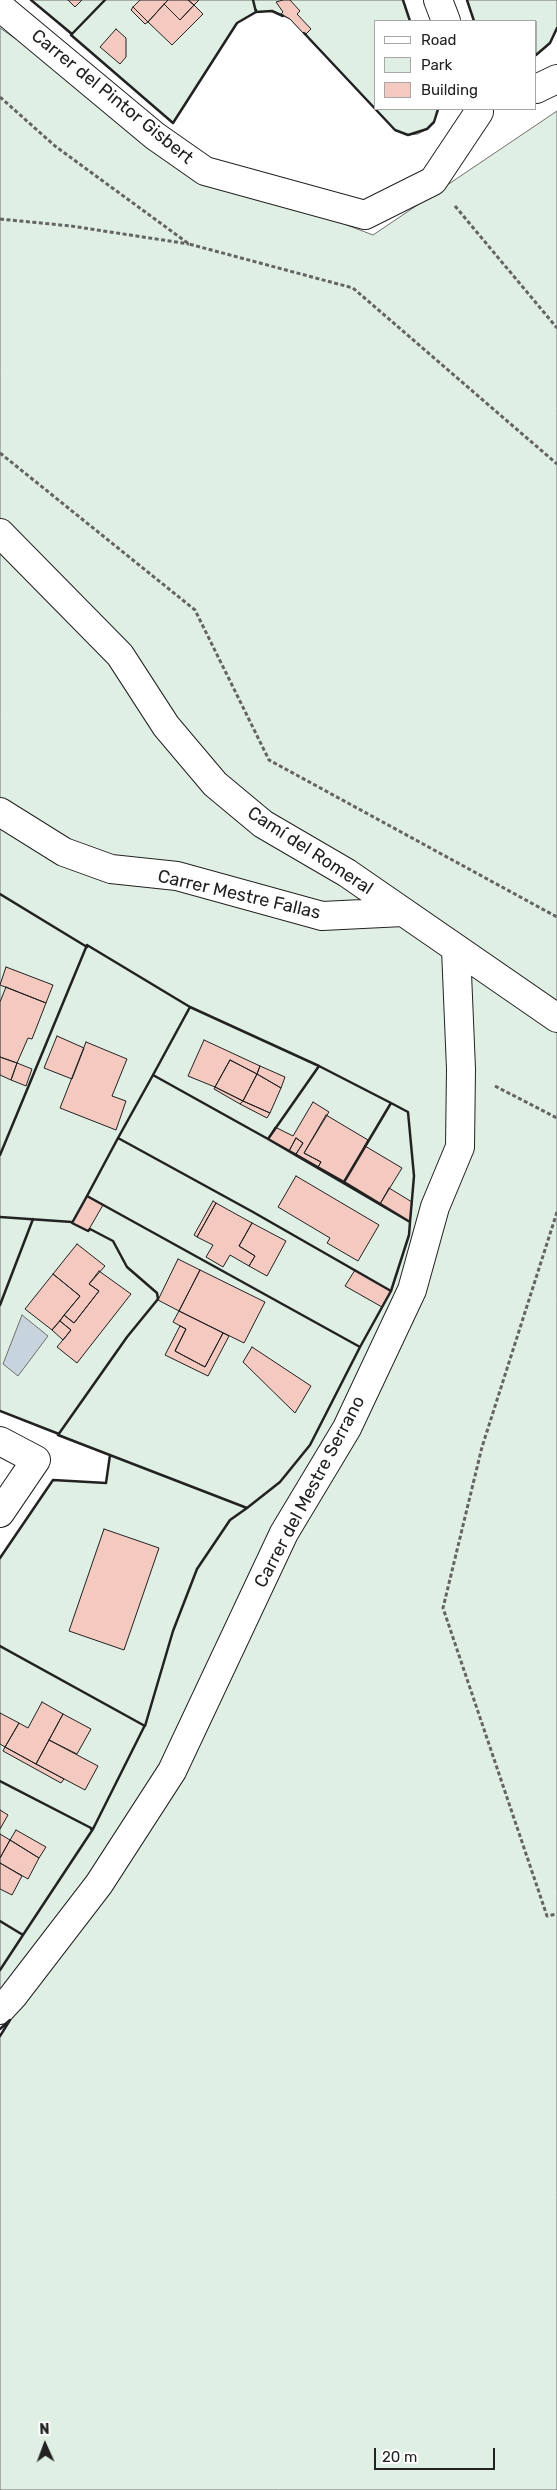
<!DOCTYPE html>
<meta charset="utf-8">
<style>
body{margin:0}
#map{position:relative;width:557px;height:2490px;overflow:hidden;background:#fff;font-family:Rubik,sans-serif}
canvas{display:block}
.legend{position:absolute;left:374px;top:20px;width:162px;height:90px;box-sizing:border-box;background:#fff;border:1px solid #a7a7a7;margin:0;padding:6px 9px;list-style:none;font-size:15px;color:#222}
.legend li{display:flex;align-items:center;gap:10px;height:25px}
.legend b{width:25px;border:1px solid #a7a7a7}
.north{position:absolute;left:20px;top:2420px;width:50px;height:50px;-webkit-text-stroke:4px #fff;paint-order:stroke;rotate:358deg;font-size:14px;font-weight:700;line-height:20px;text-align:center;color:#222}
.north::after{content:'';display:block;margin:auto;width:18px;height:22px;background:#222;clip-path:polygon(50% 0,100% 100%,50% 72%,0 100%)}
.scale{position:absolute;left:374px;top:2448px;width:121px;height:22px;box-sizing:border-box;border:2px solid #222;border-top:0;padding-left:6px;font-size:15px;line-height:18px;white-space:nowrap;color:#222;-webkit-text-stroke:4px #fff;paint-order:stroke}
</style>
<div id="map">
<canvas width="557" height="2490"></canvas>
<ul class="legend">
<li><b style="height:6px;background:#fff"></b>Road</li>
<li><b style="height:14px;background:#e0efe3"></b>Park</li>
<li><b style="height:14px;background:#f3c9c0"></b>Building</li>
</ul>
<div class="north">N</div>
<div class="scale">20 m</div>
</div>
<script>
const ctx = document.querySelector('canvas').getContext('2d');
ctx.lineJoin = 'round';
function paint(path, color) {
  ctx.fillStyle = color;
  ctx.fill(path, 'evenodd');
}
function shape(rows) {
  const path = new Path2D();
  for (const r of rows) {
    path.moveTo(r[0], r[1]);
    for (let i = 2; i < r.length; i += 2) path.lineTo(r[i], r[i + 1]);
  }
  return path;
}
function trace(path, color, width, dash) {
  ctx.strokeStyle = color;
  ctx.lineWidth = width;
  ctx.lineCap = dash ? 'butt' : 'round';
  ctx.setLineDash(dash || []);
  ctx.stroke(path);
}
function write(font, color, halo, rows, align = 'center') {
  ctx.font = font + ' Rubik,sans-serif';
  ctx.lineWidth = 4;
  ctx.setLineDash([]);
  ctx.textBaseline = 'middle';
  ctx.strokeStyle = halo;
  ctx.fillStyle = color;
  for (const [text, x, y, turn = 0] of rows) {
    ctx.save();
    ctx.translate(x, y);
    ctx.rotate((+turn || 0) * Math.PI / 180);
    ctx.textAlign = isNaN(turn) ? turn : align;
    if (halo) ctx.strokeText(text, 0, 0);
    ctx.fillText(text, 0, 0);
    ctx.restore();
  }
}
const green = shape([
 [31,0,403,0,410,21,376,21,376,109,438,109,438,112,434,122,427,129,418,134,408,135,395,130,290,19,272,11,256,12,237,23,173,123,31,0],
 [467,0,557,0,557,28,550,43,536,55,536,21,474,21,467,0],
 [0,28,205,171,373,235,557,111,557,2490,0,2490,0,2036,10,2020,0,2015,0,1558,53,1480,106,1483,110,1455,0,1411,0,28]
]);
const water = shape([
 [22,1315,48,1336,18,1376,3,1364,22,1315]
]);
const building = shape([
 [68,0,82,0,75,7,68,0],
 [140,0,168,0,148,22,133,7,140,0],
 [168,0,188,0,194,5,180,20,164,4,168,0],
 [188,0,199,0,194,5,188,0],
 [283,0,290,0,300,11,297,14,311,29,305,35,290,19,281,14,283,12,276,2,283,0],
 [164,4,180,20,194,5,203,14,172,45,148,22,164,4],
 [133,7,148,22,145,24,131,10,133,7],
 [116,29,126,38,126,57,120,64,100,47,116,29],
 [6,967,53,985,46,1003,0,985,6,967],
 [6,987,46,1003,32,1039,28,1038,17,1063,0,1057,0,1002,6,987],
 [57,1036,84,1048,72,1079,44,1068,57,1036],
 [204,1040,260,1066,257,1074,230,1060,215,1087,188,1076,204,1040],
 [86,1042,127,1059,112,1096,126,1101,116,1130,60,1108,86,1042],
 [0,1057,17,1063,11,1080,0,1075,0,1057],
 [230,1060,257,1074,243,1101,215,1087,230,1060],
 [17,1063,32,1069,26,1086,11,1080,17,1063],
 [260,1066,285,1077,281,1088,257,1074,260,1066],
 [257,1074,281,1088,270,1113,243,1101,257,1074],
 [215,1087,243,1101,240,1104,214,1089,215,1087],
 [243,1101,270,1113,267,1118,240,1104,243,1101],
 [313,1102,329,1112,304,1153,321,1162,318,1167,296,1154,303,1143,296,1138,289,1151,268,1139,275,1127,293,1136,313,1102],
 [326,1115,368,1140,344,1182,318,1167,321,1162,304,1153,326,1115],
 [296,1138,303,1143,296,1154,289,1151,296,1138],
 [365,1146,402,1168,380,1204,344,1182,365,1146],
 [296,1176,379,1225,358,1261,327,1243,330,1238,278,1207,296,1176],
 [389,1188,412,1202,410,1222,380,1204,389,1188],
 [87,1196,103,1205,88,1231,72,1223,87,1196],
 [213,1201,216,1203,197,1237,194,1235,213,1201],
 [216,1203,252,1223,239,1246,255,1256,249,1266,230,1255,223,1267,206,1257,213,1245,197,1237,216,1203],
 [252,1223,286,1241,267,1276,249,1266,255,1256,239,1246,252,1223],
 [77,1244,105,1266,89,1284,99,1291,74,1323,64,1315,80,1296,53,1274,77,1244],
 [178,1259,200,1270,179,1311,158,1300,178,1259],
 [200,1270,265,1302,244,1343,179,1311,200,1270],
 [355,1270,391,1291,382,1307,345,1286,355,1270],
 [99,1271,131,1294,77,1363,57,1347,71,1330,60,1321,64,1315,74,1323,99,1291,89,1284,99,1271],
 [53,1274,80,1296,52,1330,25,1309,53,1274],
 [179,1311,223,1333,205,1367,175,1351,186,1329,173,1322,179,1311],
 [60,1321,71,1330,63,1340,52,1330,60,1321],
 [180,1326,186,1329,175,1351,205,1367,223,1333,229,1336,208,1376,165,1355,180,1326],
 [252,1347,311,1386,295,1413,243,1362,252,1347],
 [104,1529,159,1548,124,1650,69,1631,104,1529],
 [42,1702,63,1714,36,1764,5,1747,19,1723,28,1728,42,1702],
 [0,1713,19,1723,5,1747,0,1744,0,1713],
 [63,1714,91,1729,77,1754,49,1740,63,1714],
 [49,1740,98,1766,85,1790,36,1764,49,1740],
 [5,1747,36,1764,64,1779,61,1783,3,1751,5,1747],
 [0,1810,8,1815,0,1829,0,1810],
 [16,1830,46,1847,39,1858,10,1840,16,1830],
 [0,1834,10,1840,0,1858,0,1834],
 [10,1840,39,1858,28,1879,0,1863,0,1858,10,1840],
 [0,1863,22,1876,12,1895,0,1889,0,1863]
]);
const path = shape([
 [0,97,55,146,189,244,353,288,557,464],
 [455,206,557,328],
 [0,219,71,226,189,244],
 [0,453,195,610,269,760,557,917],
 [495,1086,557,1118],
 [557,1212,482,1447,443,1608,547,1916,557,1914]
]);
const minor = shape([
 [438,0,446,21],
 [0,7,155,136,205,171,365,215,433,181,479,112],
 [536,89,557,79],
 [0,533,120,655,166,726,215,784,263,824,347,873,557,1018],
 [0,812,64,852,111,869,177,876,322,916,403,912],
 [0,1441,36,1460,0,1513],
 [0,2010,13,1996,99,1884,172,1771,284,1533,347,1428,412,1290,435,1207,460,1147,461,1069,456,949]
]);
const wall = shape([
 [31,0,72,34],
 [105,0,71,35,173,123,237,23,256,12,253,0],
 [403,0,410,21],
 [467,0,474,21],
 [256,10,256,12,272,11,283,16],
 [304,33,395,130,408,135,427,129,434,122,438,109],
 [536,55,550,43,557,28],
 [0,894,87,947],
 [190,1007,319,1066,268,1139,153,1075,190,1007],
 [319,1066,391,1103,344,1182,268,1139,319,1066],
 [153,1075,268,1139,410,1222,409,1235,391,1291,253,1212,118,1138,153,1075],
 [391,1103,408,1112,414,1176,410,1222,344,1182,391,1103],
 [118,1138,253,1212,391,1291,360,1347,87,1196,118,1138],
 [0,1155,87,945,190,1007,153,1075],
 [87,1196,360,1347,310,1445,280,1482,247,1508,58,1435,127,1337,158,1299,157,1293,127,1267,113,1241,90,1229,88,1231,72,1223,87,1196],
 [0,1217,72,1222],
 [0,1305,33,1219],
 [0,1411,59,1434],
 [0,1558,53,1480,106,1483,110,1455,112,1456],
 [0,1646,145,1726,173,1631,197,1569,230,1520,247,1508],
 [0,1781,93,1829,145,1725],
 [0,1921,23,1935,93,1829,91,1829],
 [0,1970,23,1935,22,1934],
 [0,2029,10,2020,0,2036]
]);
const streetNames = [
 ["Carrer del Pintor Gisbert",112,97,39],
 ["Camí del Romeral",310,851,33],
 ["Carrer Mestre Fallas",239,895,13],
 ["Carrer del Mestre Serrano",310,1492,-62]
];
paint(green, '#e0efe3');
trace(green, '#6f6f6f', 1);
paint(water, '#c7d3dd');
trace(water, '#6f6f6f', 1);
paint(building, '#f3c9c0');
trace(building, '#222', 1);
trace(minor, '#222', 30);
trace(path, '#646464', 3, [4, 2.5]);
trace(minor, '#fff', 28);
trace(wall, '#222', 2.5);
write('18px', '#222', '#fff', streetNames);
</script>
